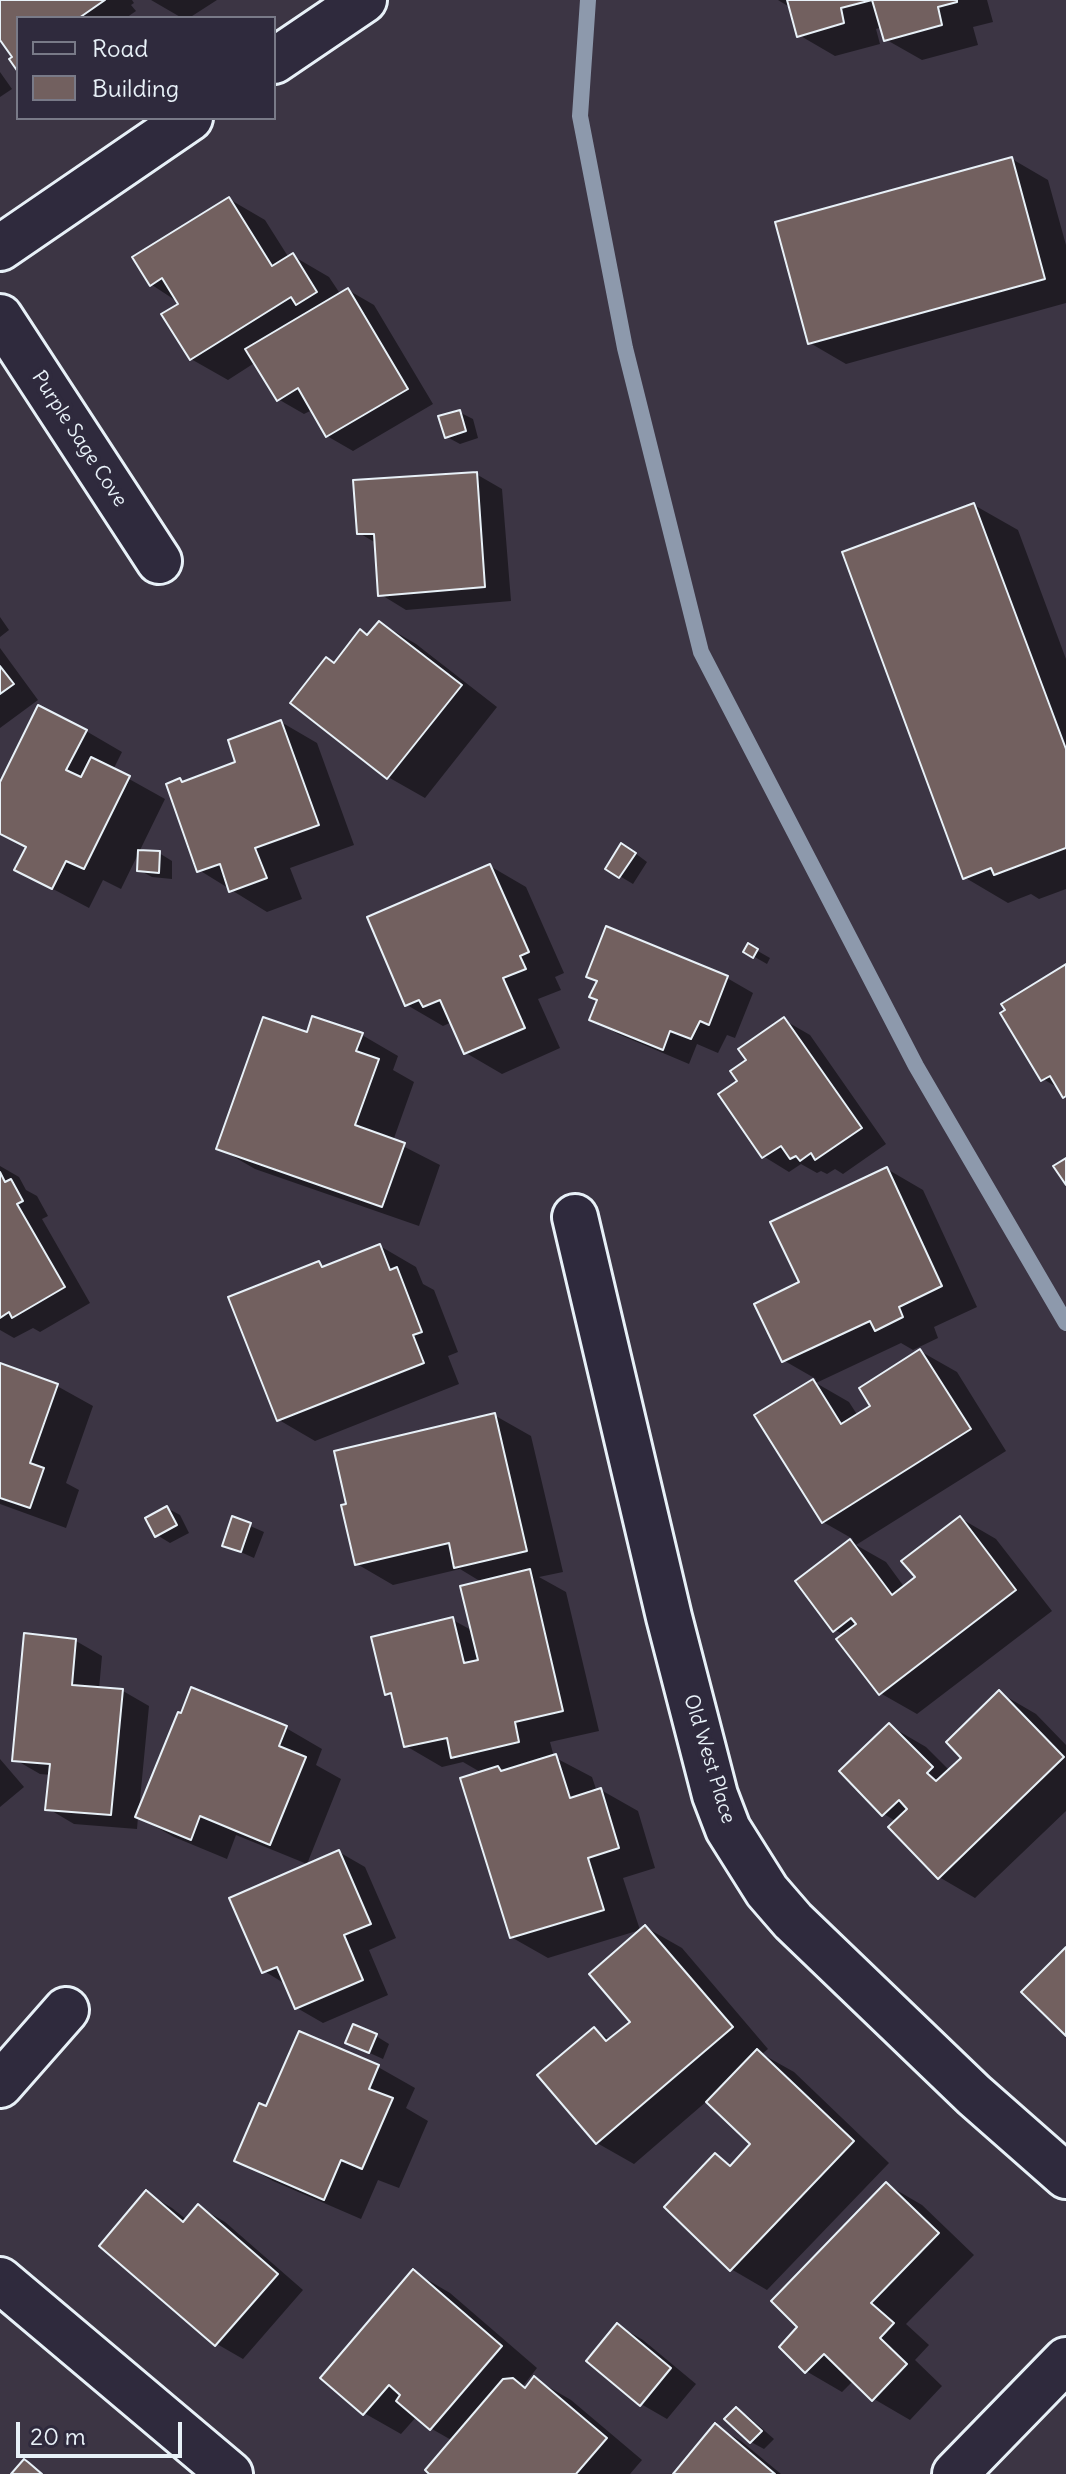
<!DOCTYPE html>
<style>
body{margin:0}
#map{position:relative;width:1066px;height:2474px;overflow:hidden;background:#3c3544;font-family:Delius,sans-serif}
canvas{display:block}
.legend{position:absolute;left:16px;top:16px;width:260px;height:104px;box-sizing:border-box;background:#2f2a3d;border:2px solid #797a88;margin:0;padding:10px 14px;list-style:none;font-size:24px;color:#e8f1f8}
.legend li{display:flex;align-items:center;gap:16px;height:40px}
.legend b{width:40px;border:2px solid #797a88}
.scale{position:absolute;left:16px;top:2422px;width:166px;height:36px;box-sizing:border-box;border:4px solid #e8f1f8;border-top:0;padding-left:10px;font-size:24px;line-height:28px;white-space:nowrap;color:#e8f1f8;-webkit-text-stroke:6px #2f2a3d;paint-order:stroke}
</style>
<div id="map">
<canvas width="1066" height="2474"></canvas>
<ul class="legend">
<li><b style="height:10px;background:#2f2a3d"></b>Road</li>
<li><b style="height:22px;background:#72605f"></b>Building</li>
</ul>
<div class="scale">20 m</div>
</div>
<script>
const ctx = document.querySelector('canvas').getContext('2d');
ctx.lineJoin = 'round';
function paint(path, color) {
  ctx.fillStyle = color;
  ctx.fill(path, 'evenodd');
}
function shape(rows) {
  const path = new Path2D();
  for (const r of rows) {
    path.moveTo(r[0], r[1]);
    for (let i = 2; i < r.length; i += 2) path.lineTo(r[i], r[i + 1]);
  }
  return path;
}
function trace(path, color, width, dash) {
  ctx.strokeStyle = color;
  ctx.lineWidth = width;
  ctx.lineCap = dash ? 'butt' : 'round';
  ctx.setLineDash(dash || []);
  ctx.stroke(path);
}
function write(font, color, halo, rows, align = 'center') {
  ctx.font = font + ' Delius,sans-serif';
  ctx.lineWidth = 8;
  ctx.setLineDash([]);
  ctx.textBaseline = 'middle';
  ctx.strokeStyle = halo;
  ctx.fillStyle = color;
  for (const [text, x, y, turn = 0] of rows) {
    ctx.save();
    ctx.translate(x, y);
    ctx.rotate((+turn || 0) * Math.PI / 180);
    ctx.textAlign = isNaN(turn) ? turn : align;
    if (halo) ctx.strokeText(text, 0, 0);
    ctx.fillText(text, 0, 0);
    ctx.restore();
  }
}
const shadow = shape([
 [0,0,132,0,134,3,131,5,136,11,126,18,18,18,18,69,15,58,0,36],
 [151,0,217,0,189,18,182,18],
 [778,0,987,0,993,22,973,27,978,45,922,60,885,39,882,27,876,29,880,44,835,56,799,35,791,8],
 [0,72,12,89,0,97],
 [1012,159,1048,180,1066,245,1066,303,846,364,810,343],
 [229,199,265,220,289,258,293,256,329,277,341,295,348,290,374,305,433,404,353,451,327,436,312,410,304,414,278,399,256,362,228,380,191,359,181,304,152,285],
 [459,412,473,419,478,438,460,444,447,437],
 [476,474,502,489,511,601,406,610,380,594,376,543,359,533],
 [974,505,1018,530,1066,659,1066,889,1039,899,1031,894,1008,903,964,877],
 [0,617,9,630,0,637],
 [380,623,416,644,497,707,425,798,388,777,293,702,369,637],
 [0,648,38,700,0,728],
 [281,722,317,743,354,845,290,868,302,899,267,912,199,870,180,780,184,783,238,764],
 [86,731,122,752,113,770,165,799,121,889,103,880,89,908,17,870,28,849,0,834,0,787],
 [159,853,172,861,172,879,152,877,139,870],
 [635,853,647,862,633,884,608,869],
 [490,866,526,887,564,973,555,977,561,990,538,999,560,1048,502,1074,466,1053,452,1022,443,1026,407,1005],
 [607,928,727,978,753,993,735,1038,727,1035,718,1053,697,1044,689,1064,618,1034,592,1019,599,1000,598,982,588,976],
 [749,946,770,958,767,964,746,952],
 [1066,966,1066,1097,1060,1089,1043,1079],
 [784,1020,810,1035,886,1144,843,1174,835,1169,827,1174,821,1171,817,1173,801,1164,789,1172,763,1156,740,1082,748,1060],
 [308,1035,362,1035,398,1056,393,1070,414,1082,393,1141,440,1165,419,1226,255,1169,219,1148],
 [0,1166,19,1177,26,1190,37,1196,48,1216,42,1219,90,1303,40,1332,33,1328,14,1338,0,1330],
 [887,1169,923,1190,977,1307,934,1327,938,1338,913,1350,901,1343,816,1383,849,1402,858,1416,872,1407,920,1351,957,1372,1006,1451,856,1545,886,1562,905,1588,918,1578,960,1518,996,1539,1052,1611,917,1714,880,1693,844,1635,835,1630,798,1582,853,1539,823,1522,757,1416,816,1379,783,1360,802,1283],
 [380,1246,416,1267,423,1284,434,1290,458,1352,448,1356,459,1384,315,1441,279,1420,319,1263,326,1267],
 [0,1365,57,1386,93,1406,66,1483,79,1490,66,1528,0,1504],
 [494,1415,531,1436,563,1572,539,1577,566,1592,599,1731,550,1742,554,1757,592,1777,597,1792,601,1790,638,1811,655,1868,623,1878,640,1930,548,1958,511,1937,482,1773,463,1762,442,1767,406,1746,394,1698,387,1694,453,1620,473,1631,483,1583,460,1569,393,1585,357,1564],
 [167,1508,180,1515,189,1533,170,1543,157,1535],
 [234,1519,264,1532,254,1558,225,1545],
 [76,1641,102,1656,99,1689,123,1691,149,1706,139,1810,286,1728,322,1749,316,1765,341,1779,307,1864,236,1835,227,1859,174,1837,138,1817,137,1829,74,1824,47,1808,51,1775,40,1774,14,1759],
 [1000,1693,1036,1714,1066,1745,1066,1811,975,1898,939,1877,897,1822,884,1814,890,1726,926,1747,950,1771,964,1758],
 [0,1759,24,1787,0,1807],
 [339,1852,365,1867,396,1938,369,1950,388,1995,323,2023,297,2008,287,1985,264,1971],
 [645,1927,682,1948,768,2049,762,2054,794,2072,889,2163,767,2290,731,2269,715,2155,733,2166,753,2144,707,2101,634,2164,597,2143,594,2030,611,2040,632,2022],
 [300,2033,378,2067,415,2088,406,2108,428,2121,399,2188,378,2180,361,2219,273,2181,237,2160,268,2109],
 [376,2036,389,2044,383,2059,361,2049],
 [886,2184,922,2205,974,2255,906,2324,929,2345,915,2360,942,2386,910,2420,874,2399,854,2380,842,2392,806,2371,800,2327],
 [147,2193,172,2208,187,2220,199,2207,225,2222,303,2290,243,2359,217,2344,102,2245],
 [414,2272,450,2293,537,2368,523,2386,527,2388,535,2379,571,2400,642,2460,630,2474,432,2474,453,2441,432,2429,417,2416,401,2434,364,2413],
 [617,2325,643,2340,696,2384,667,2419,641,2404],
 [736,2409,749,2417,774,2439,764,2449,751,2442],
 [715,2426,741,2441,781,2474,675,2474]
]);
const stream = shape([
 [588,0,580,116,625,348,701,652,916,1066,1066,1323]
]);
const building = shape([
 [0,0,105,0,79,18,18,18,18,72,9,59,12,57,0,40,0,0],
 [787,0,872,0,841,8,844,23,797,37,787,0],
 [872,0,957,0,957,2,938,7,942,25,884,41,872,0],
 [1012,157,1045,279,808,344,775,222,1012,157],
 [229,197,272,266,293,253,317,292,296,305,291,297,190,360,161,314,178,304,162,278,150,286,132,257,229,197],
 [348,288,408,389,326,437,298,388,277,401,245,349,348,288],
 [460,410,466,431,445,438,438,416,460,410],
 [477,472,485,587,378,596,374,534,357,534,353,480,477,472],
 [974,503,1066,749,1066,848,994,875,991,868,963,879,842,552,974,503],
 [379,621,462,685,387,779,290,703,326,657,334,663,360,629,367,635,379,621],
 [0,666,14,684,0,694,0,666],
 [38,705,87,730,66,770,81,777,91,757,130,776,84,869,66,861,52,889,14,870,26,847,0,834,0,782,38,705],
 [281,720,319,825,255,848,267,878,229,892,220,864,197,872,166,784,180,778,182,782,235,762,228,740,281,720],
 [621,843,636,853,619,878,605,869,621,843],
 [138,850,160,851,159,873,137,871,138,850],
 [490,864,529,952,520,956,526,969,503,978,525,1028,464,1054,440,1000,423,1007,419,1000,405,1006,367,917,490,864],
 [606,926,728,976,709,1025,700,1021,691,1039,670,1031,663,1050,589,1020,597,1000,589,997,597,981,586,977,606,926],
 [748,943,758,949,753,958,743,952,748,943],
 [1066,964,1066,1096,1063,1098,1050,1076,1041,1081,1000,1013,1005,1010,1001,1004,1066,964],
 [312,1016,363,1033,356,1051,379,1059,355,1125,405,1143,382,1207,216,1149,263,1017,307,1032,312,1016],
 [784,1017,862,1128,815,1160,811,1153,800,1161,796,1156,790,1159,781,1146,762,1158,718,1094,737,1081,730,1071,746,1060,738,1049,784,1017],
 [1066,1158,1066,1185,1053,1166,1066,1158],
 [887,1167,942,1286,899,1307,903,1317,875,1331,870,1321,782,1362,754,1304,799,1282,770,1222,887,1167],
 [0,1172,5,1182,11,1179,23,1201,17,1204,65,1287,12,1318,9,1312,0,1318,0,1172],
 [380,1244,390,1270,397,1267,422,1332,413,1335,424,1363,277,1421,228,1297,319,1261,322,1267,380,1244],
 [920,1349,971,1429,822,1523,754,1415,813,1379,841,1424,870,1406,859,1388,920,1349],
 [0,1363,58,1384,30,1463,44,1468,30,1508,0,1498,0,1363],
 [495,1413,527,1551,454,1568,449,1543,355,1565,341,1505,346,1504,334,1451,495,1413],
 [167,1506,177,1525,155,1537,145,1518,167,1506],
 [232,1516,251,1523,241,1552,222,1546,232,1516],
 [960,1516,1016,1590,879,1695,836,1639,856,1624,851,1618,833,1632,795,1581,850,1539,892,1595,915,1577,901,1561,960,1516],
 [530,1569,563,1711,515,1722,519,1742,451,1758,447,1738,404,1747,391,1693,385,1695,371,1637,453,1617,464,1663,478,1660,460,1586,530,1569],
 [24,1633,76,1639,72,1685,123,1689,111,1815,45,1810,50,1764,12,1761,24,1633],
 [191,1687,287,1726,279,1746,306,1757,270,1845,200,1816,191,1840,135,1817,178,1712,181,1713,191,1687],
 [999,1690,1064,1757,938,1879,888,1827,907,1809,899,1800,882,1816,839,1771,889,1723,933,1767,927,1773,936,1781,961,1758,946,1742,999,1690],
 [556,1754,570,1798,601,1788,619,1848,588,1858,604,1910,510,1938,460,1778,498,1766,501,1771,556,1754],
 [339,1850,371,1924,344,1935,363,1980,295,2009,277,1967,262,1973,229,1898,339,1850],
 [645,1925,733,2027,596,2144,537,2075,594,2027,606,2041,630,2022,589,1974,645,1925],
 [1066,1947,1066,2036,1021,1992,1066,1947],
 [353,2024,377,2034,369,2053,345,2043,353,2024],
 [299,2031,379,2065,369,2089,393,2098,362,2169,341,2160,324,2200,234,2161,259,2103,266,2106,299,2031],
 [757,2049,854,2141,730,2271,664,2207,715,2153,730,2166,750,2144,706,2102,757,2049],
 [886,2182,939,2233,871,2303,894,2323,880,2338,907,2364,872,2401,824,2354,805,2373,779,2347,797,2327,771,2301,886,2182],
 [146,2190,183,2222,198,2204,278,2274,215,2346,99,2246,146,2190],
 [413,2269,502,2346,430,2430,396,2401,400,2395,389,2385,363,2415,320,2378,413,2269],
 [617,2323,671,2368,640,2406,586,2361,617,2323],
 [534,2376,607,2438,576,2474,429,2474,425,2470,503,2379,513,2378,525,2388,534,2376],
 [736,2407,762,2431,750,2443,724,2419,736,2407],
 [715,2423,775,2474,673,2474,715,2423],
 [24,2459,28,2462,42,2474,11,2474,24,2459]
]);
const minor = shape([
 [274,61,364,0],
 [0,248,190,118],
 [0,317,159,561],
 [575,1217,669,1617,715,1795,728,1829,767,1891,793,1921,974,2095,1066,2176],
 [0,2085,66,2010],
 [0,2280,230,2474],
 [955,2474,1066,2360]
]);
const streetNames = [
 ["Purple Sage Cove",79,439,57],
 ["Old West Place",709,1759,73]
];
paint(shadow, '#0007');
trace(stream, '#8d99ac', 16);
paint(building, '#72605f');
trace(building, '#e8f1f8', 2);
trace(minor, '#e8f1f8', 50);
trace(minor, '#2f2a3d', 44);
write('20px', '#e8f1f8', '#2f2a3d', streetNames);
</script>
